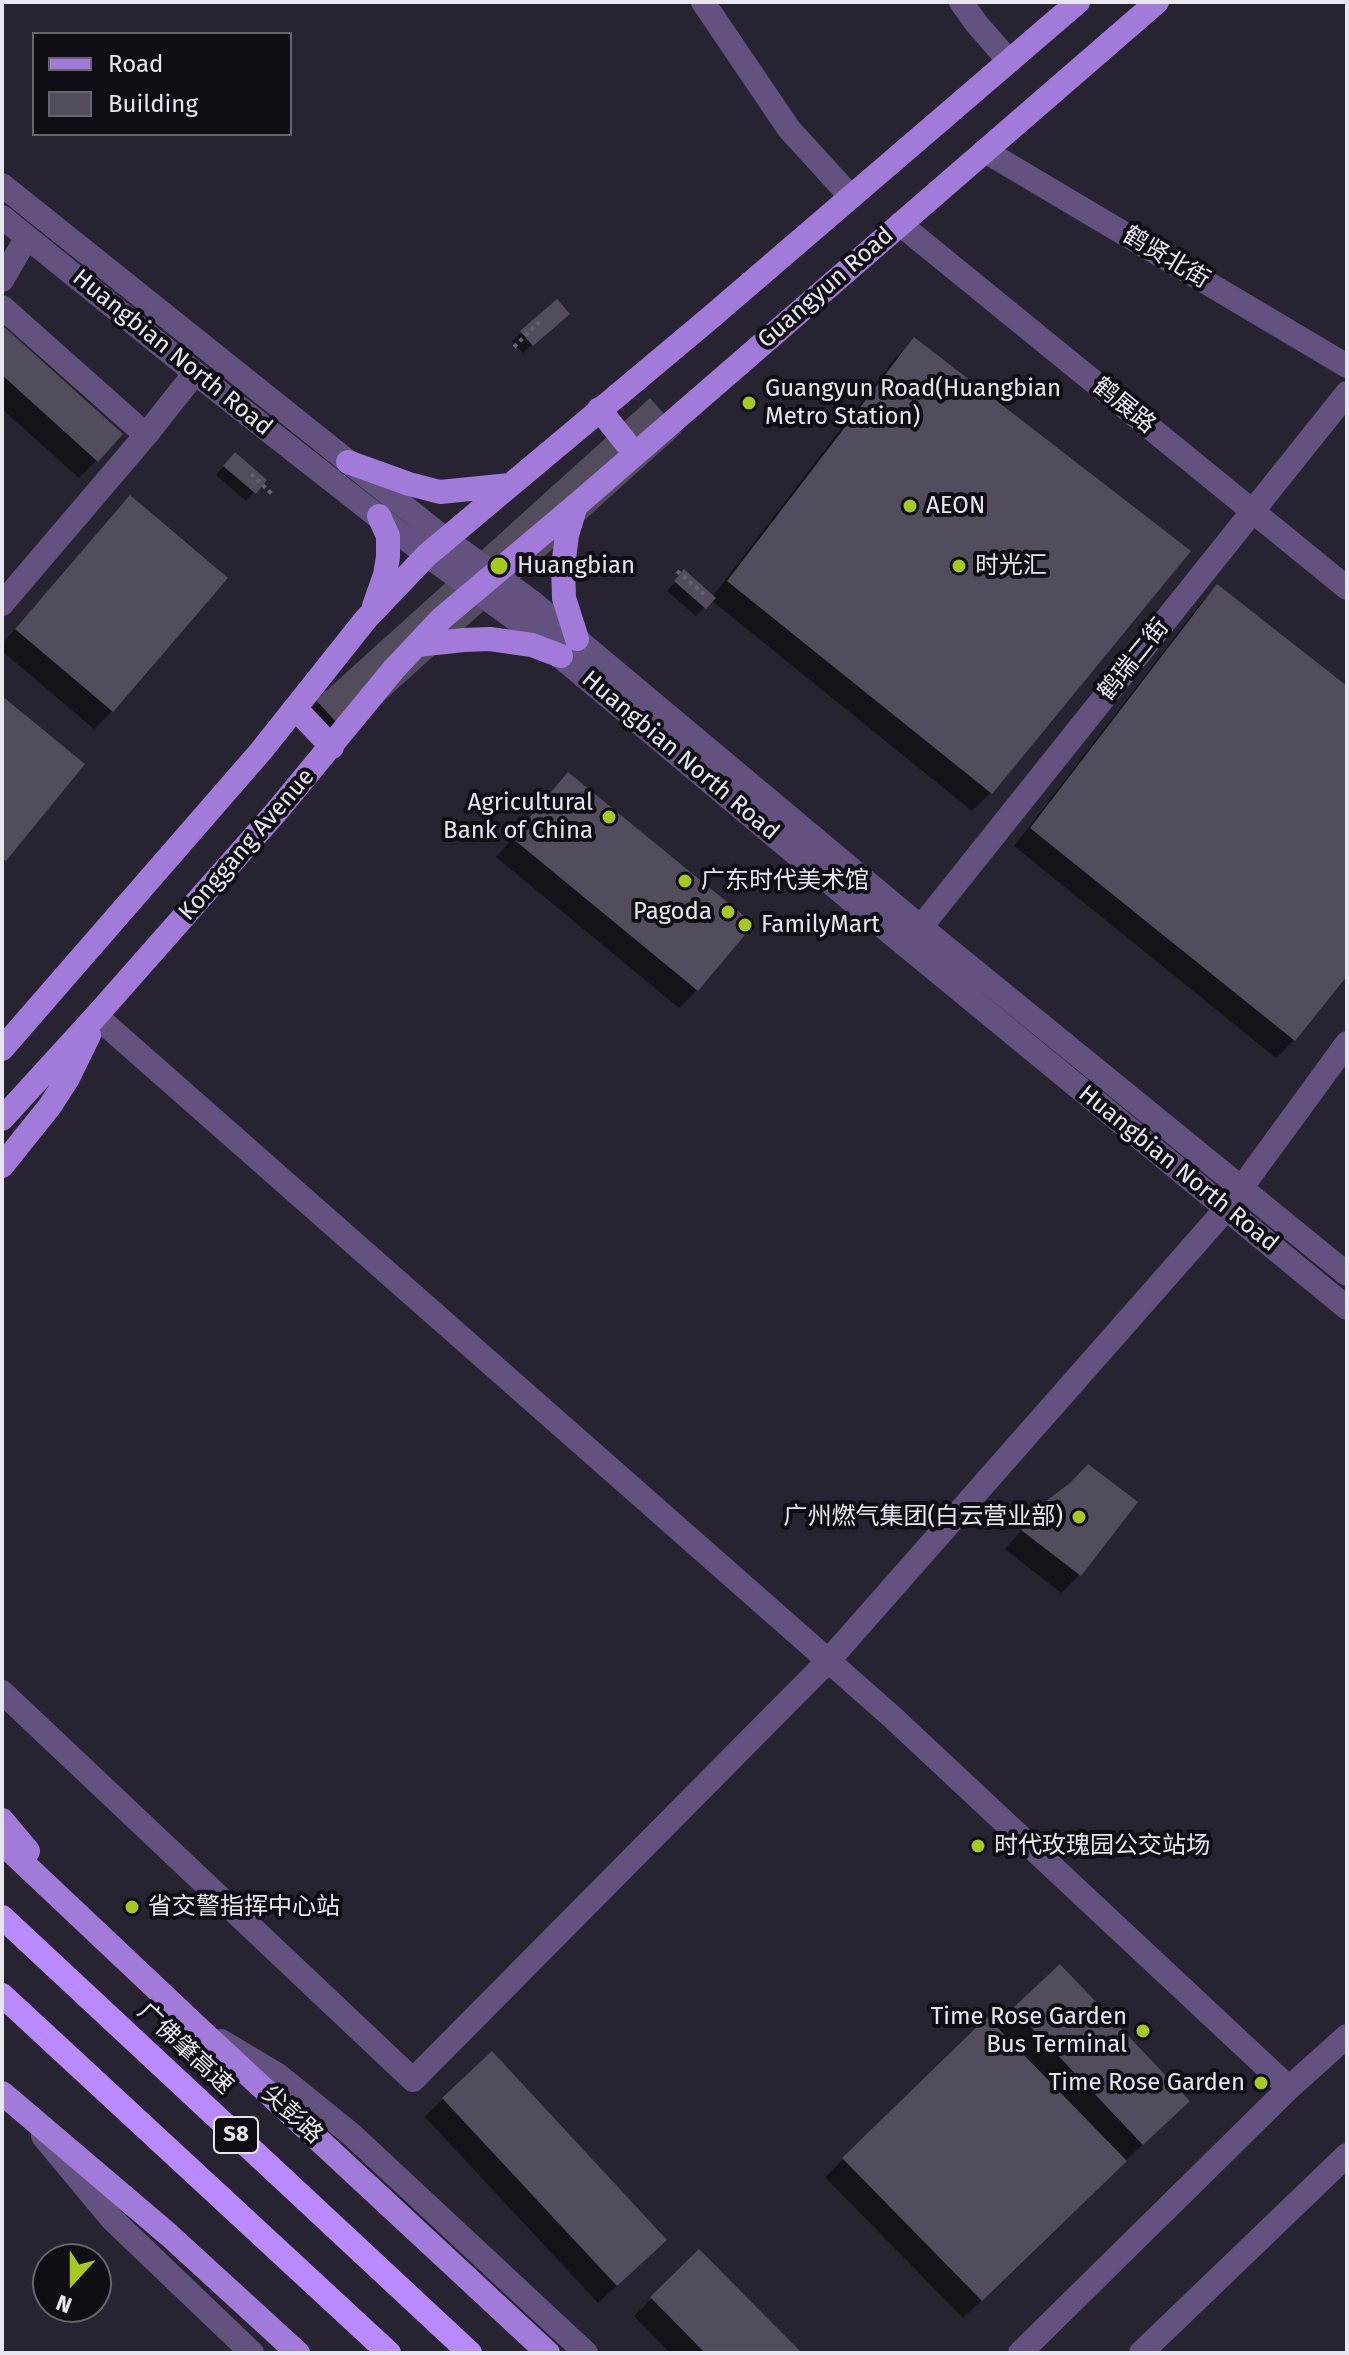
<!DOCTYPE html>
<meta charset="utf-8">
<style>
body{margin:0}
#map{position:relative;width:1349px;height:2355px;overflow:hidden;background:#282331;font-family:"Fira Sans",sans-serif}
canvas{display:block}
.frame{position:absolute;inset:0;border:4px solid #e9e6f0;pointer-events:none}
.legend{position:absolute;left:32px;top:32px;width:260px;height:104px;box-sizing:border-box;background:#100e14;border:2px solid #67646c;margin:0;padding:10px 14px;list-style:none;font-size:24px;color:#e9e6f0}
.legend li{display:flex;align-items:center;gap:16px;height:40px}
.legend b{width:40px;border:2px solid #67646c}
.north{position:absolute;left:32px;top:2243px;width:80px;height:80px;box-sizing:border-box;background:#100e14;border:2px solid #67646c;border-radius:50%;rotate:201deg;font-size:22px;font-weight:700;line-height:32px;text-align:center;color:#e9e6f0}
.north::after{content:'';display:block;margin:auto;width:28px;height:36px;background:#a7c81f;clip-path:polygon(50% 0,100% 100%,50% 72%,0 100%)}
</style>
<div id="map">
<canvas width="1349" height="2355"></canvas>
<div class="frame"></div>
<ul class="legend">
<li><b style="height:10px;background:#a17ada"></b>Road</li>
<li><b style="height:22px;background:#524c5c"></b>Building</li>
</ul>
<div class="north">N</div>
</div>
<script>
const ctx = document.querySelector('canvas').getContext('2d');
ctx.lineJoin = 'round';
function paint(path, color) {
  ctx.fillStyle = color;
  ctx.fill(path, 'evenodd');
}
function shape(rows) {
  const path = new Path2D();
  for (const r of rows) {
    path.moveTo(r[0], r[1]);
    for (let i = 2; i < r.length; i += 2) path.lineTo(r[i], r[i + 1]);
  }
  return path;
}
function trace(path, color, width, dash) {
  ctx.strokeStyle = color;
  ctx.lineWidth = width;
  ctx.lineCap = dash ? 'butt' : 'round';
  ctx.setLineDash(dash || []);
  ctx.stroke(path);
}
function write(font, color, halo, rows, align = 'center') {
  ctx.font = font + ' "Fira Sans","Noto Sans SC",sans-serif';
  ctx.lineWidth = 8;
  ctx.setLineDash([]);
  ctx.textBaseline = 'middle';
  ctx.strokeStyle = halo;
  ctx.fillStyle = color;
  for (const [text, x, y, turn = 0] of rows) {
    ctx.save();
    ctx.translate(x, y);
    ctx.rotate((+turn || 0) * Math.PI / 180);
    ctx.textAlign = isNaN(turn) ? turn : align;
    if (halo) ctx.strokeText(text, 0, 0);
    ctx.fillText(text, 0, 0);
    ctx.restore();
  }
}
const shadow = shape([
 [557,302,558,323,523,353,512,341],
 [2,328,97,460,79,478,2,409],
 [914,340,1188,551,990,793,972,811,711,600,696,616,667,591,685,572,712,597,896,357],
 [650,401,328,751,299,719],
 [227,463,254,492,246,501,216,475],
 [130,498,225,578,112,711,94,729,2,651,2,644,112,516],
 [1218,586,1347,688,1347,973,1294,1040,1276,1058,1014,846,1200,604],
 [568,775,751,924,697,990,679,1008,496,857],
 [1043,1505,1079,1575,1061,1593,1005,1549],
 [1014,2009,1169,2119,963,2318,825,2177,987,2020,995,2028],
 [443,2099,647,2258,598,2303,425,2117],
 [699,2252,799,2353,670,2353,634,2316]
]);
const building = shape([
 [557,299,570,314,533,346,520,331],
 [2,325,123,434,98,462,2,375],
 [914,337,1191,551,992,794,727,581],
 [650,398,681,433,347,734,316,700],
 [235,452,267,480,256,494,223,466],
 [130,495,228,578,113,712,15,629],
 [684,569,716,598,706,609,674,581],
 [1217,584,1347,686,1347,976,1295,1041,1030,828],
 [2,696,85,764,6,861,2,858],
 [568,772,754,924,698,991,512,838],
 [1088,1464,1138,1502,1081,1576,1021,1530,1042,1504,1070,1483],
 [1060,1964,1190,2101,1143,2145,1013,2008],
 [987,2017,1127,2161,982,2301,842,2158],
 [492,2051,667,2240,617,2286,442,2098],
 [699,2249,802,2353,705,2353,650,2297]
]);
const path = shape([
 [514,347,542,319],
 [251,474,272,494],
 [677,571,704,594]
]);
const minor = shape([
 [703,2,789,129,851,197],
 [961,2,976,23,1009,61],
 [985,151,1347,366],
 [2,185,445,539,532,602,906,915,1347,1274],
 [2,217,195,373,427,555,518,621,887,930,1347,1308],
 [900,224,1347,588],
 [2,280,27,237],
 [2,307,146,435],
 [2,604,146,435,195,373],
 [921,927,1347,393],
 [96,1016,890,1715,1289,2088],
 [2,1692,413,2080,829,1660,1226,1209,1347,1043],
 [221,2041,278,2075,351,2134,586,2353],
 [43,2136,112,2219,252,2353],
 [1020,2353,1289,2088,1347,2036],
 [1141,2353,1347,2155]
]);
const major = shape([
 [599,409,635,454],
 [348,462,409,484,440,492,510,485],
 [576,505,567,535,563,567,564,598,577,639],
 [374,606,385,575,388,557,388,536,379,516],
 [417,645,464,640,490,639,532,645,561,656],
 [295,708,332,747],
 [2,1049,261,751,366,619,427,555,710,318,1078,2],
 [2,1119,96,1016,277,811,394,669,441,619,580,502,1157,2],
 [2,1166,50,1106,68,1078,89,1035],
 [2,1820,28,1851],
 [2,1843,196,2026,548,2353],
 [2,2093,169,2235,298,2353]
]);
const highway = shape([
 [2,1917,470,2353],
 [2,1995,389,2353]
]);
const markers = [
 [749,403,8,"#a7c81f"],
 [910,506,8,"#a7c81f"],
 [499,566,10,"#a7c81f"],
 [959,566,8,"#a7c81f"],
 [609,817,8,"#a7c81f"],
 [685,881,8,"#a7c81f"],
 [728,912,8,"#a7c81f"],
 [745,925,8,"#a7c81f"],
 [1079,1517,8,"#a7c81f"],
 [978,1846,8,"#a7c81f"],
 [132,1907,8,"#a7c81f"],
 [1143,2031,8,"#a7c81f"],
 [1261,2083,8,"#a7c81f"]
];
const shields = [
 [236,2135,44]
];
const shieldNames = [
 ["S8",236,2135]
];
const streetNames = [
 ["鹤贤北街",1166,258,31],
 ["Guangyun Road",826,288,-41],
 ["Huangbian North Road",172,353,39],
 ["鹤展路",1124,406,39],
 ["鹤瑞二街",1134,660,-51],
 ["Huangbian North Road",680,756,40],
 ["Konggang Avenue",247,845,-49],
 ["Huangbian North Road",1178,1169,39],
 ["广佛肇高速",185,2049,43],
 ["尖彭路",292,2115,43]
];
const poiNames = [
 ["Guangyun Road(Huangbian",765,389],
 ["Metro Station)",765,417],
 ["AEON",926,506],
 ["Huangbian",517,566],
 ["时光汇",975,566],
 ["Agricultural",593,803,"right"],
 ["Bank of China",593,831,"right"],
 ["广东时代美术馆",701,881],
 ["Pagoda",712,912,"right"],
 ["FamilyMart",761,925],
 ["广州燃气集团(白云营业部)",1063,1517,"right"],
 ["时代玫瑰园公交站场",994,1846],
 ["省交警指挥中心站",148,1907],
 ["Time Rose Garden",1127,2017,"right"],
 ["Bus Terminal",1127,2045,"right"],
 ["Time Rose Garden",1245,2083,"right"]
];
paint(shadow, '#0007');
paint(building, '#524c5c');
trace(path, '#65616d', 4, [4, 4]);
trace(minor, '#635280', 24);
trace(major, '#a17ada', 24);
trace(highway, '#b98afe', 24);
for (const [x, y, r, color] of markers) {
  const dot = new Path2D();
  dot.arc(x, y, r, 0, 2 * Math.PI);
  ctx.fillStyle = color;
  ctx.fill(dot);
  trace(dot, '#100e14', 3);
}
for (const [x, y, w] of shields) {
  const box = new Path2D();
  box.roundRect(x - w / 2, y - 18, w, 36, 6);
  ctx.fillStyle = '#100e14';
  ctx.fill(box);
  trace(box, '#e9e6f0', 2);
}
write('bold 22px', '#e9e6f0', null, shieldNames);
write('24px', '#e9e6f0', '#100e14', streetNames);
write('24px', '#e9e6f0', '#100e14', poiNames, 'left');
</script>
